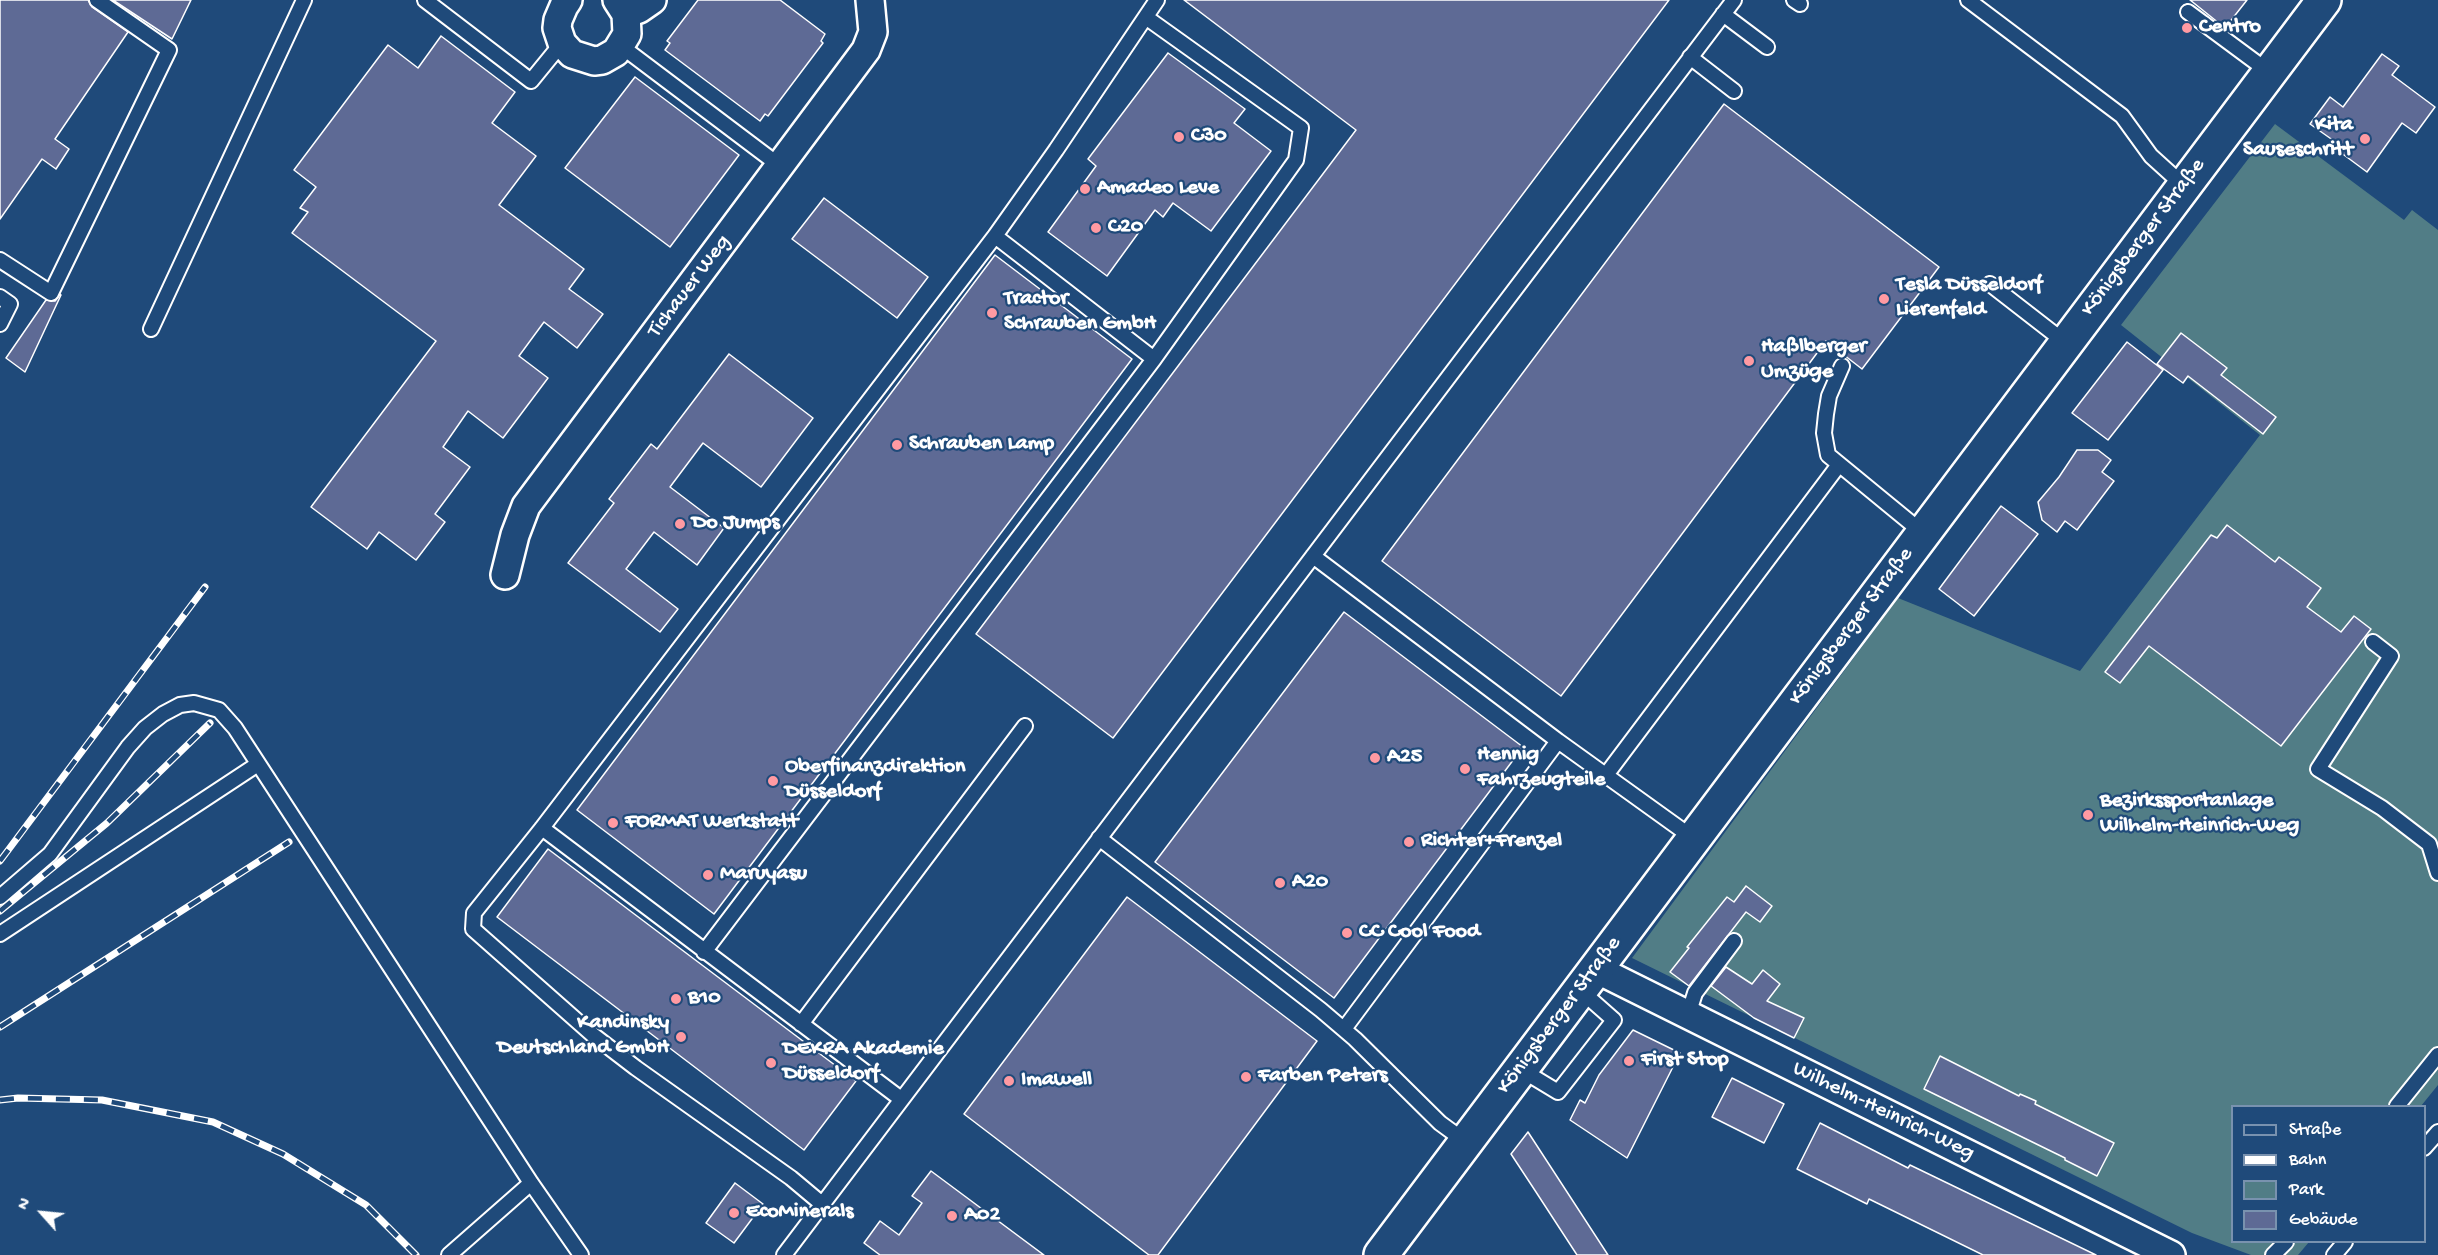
<!DOCTYPE html>
<meta charset="utf-8">
<style>
body{margin:0}
#map{position:relative;width:2438px;height:1255px;overflow:hidden;background:#1f4a7a;font-family:"Gochi Hand",sans-serif}
canvas{display:block}
.legend{position:absolute;left:2231px;top:1105px;width:195px;height:138px;box-sizing:border-box;background:#1f4a7a;border:2px solid #7992af;margin:0;padding:8px 10px;list-style:none;font-size:18px;color:#fff}
.legend li{display:flex;align-items:center;gap:12px;height:30px}
.legend b{width:30px;border:2px solid #7992af}
.north{position:absolute;left:12px;top:1183px;width:60px;height:60px;-webkit-text-stroke:4px #1f4a7a;paint-order:stroke;rotate:297deg;font-size:16px;font-weight:700;line-height:24px;text-align:center;color:#fff}
.north::after{content:'';display:block;margin:auto;width:21px;height:27px;background:#fff;clip-path:polygon(50% 0,100% 100%,50% 72%,0 100%)}
</style>
<div id="map">
<canvas width="2438" height="1255"></canvas>
<ul class="legend">
<li><b style="height:8px;background:#1f4a7a"></b>Straße</li>
<li><b style="height:8px;background:#fff"></b>Bahn</li>
<li><b style="height:16px;background:#517d86"></b>Park</li>
<li><b style="height:16px;background:#5e6a95"></b>Gebäude</li>
</ul>
<div class="north">N</div>
</div>
<script>
const ctx = document.querySelector('canvas').getContext('2d');
ctx.lineJoin = 'round';
function paint(path, color) {
  ctx.fillStyle = color;
  ctx.fill(path, 'evenodd');
}
function shape(rows) {
  const path = new Path2D();
  for (const r of rows) {
    path.moveTo(r[0], r[1]);
    for (let i = 2; i < r.length; i += 2) path.lineTo(r[i], r[i + 1]);
  }
  return path;
}
function trace(path, color, width, dash) {
  ctx.strokeStyle = color;
  ctx.lineWidth = width;
  ctx.lineCap = dash ? 'butt' : 'round';
  ctx.setLineDash(dash || []);
  ctx.stroke(path);
}
function write(font, color, halo, rows, align = 'center') {
  ctx.font = font + ' "Gochi Hand",sans-serif';
  ctx.lineWidth = 4.5;
  ctx.setLineDash([]);
  ctx.textBaseline = 'middle';
  ctx.strokeStyle = halo;
  ctx.fillStyle = color;
  for (const [text, x, y, turn = 0] of rows) {
    ctx.save();
    ctx.translate(x, y);
    ctx.rotate((+turn || 0) * Math.PI / 180);
    ctx.textAlign = isNaN(turn) ? turn : align;
    if (halo) ctx.strokeText(text, 0, 0);
    ctx.fillText(text, 0, 0);
    ctx.restore();
  }
}
const green = shape([
 [2275,124,2404,220,2412,210,2438,230,2438,1085,2421,1106,2232,1106,2232,1242,2309,1242,2298,1255,2251,1255,2192,1233,1632,958,1898,598,2080,671,2260,435,2121,325]
]);
const building = shape([
 [0,0,88,0,92,7,128,32,55,139,69,149,56,169,42,159,0,219,0,0],
 [113,0,191,0,172,39,113,0],
 [698,0,780,0,825,34,821,41,823,43,768,116,765,114,760,121,665,50,670,43,667,41,698,0],
 [1184,0,1669,0,1113,738,976,634,1356,130,1184,0],
 [2190,0,2247,0,2225,28,2190,0],
 [441,36,515,92,492,123,536,156,499,205,584,269,569,289,603,314,577,348,544,322,519,356,548,378,503,438,468,411,443,447,470,467,435,514,445,522,416,560,379,532,367,549,311,507,436,341,292,233,308,212,300,208,316,187,294,170,388,45,418,68,441,36],
 [1168,53,1245,109,1234,123,1271,151,1211,231,1173,203,1163,217,1155,210,1107,276,1048,232,1096,166,1088,159,1168,53],
 [2382,54,2399,66,2392,75,2435,107,2416,133,2402,123,2367,172,2340,152,2344,148,2310,124,2330,97,2343,107,2382,54],
 [635,77,739,155,670,247,565,168,635,77],
 [1724,104,1939,267,1862,369,1826,341,1561,696,1382,561,1724,104],
 [824,198,928,277,897,318,792,239,824,198],
 [995,255,1132,359,714,914,577,810,995,255],
 [60,294,61,295,25,372,6,358,46,300,55,301,60,294],
 [2181,333,2227,368,2221,375,2276,417,2263,434,2188,376,2183,383,2157,364,2181,333],
 [2127,342,2163,370,2108,440,2072,413,2127,342],
 [729,354,813,418,761,487,703,443,670,487,724,528,697,565,654,532,626,569,678,609,660,632,568,563,614,503,609,499,651,444,657,449,729,354],
 [2077,450,2098,450,2111,460,2102,472,2114,481,2077,530,2065,521,2057,532,2042,520,2038,502,2059,477,2077,450],
 [2001,506,2038,534,1974,616,1939,589,2001,506],
 [2227,525,2275,562,2279,557,2321,588,2307,607,2341,632,2354,616,2371,629,2281,746,2149,646,2120,683,2105,672,2211,535,2217,538,2227,525],
 [1344,612,1523,747,1334,998,1155,862,1344,612],
 [548,849,856,1081,804,1150,497,917,548,849],
 [1746,886,1772,906,1760,922,1746,912,1689,986,1670,972,1689,948,1687,947,1727,897,1734,902,1746,886],
 [1127,897,1317,1041,1158,1255,1149,1255,964,1114,1127,897],
 [1726,967,1752,984,1763,970,1780,984,1767,1001,1804,1018,1794,1038,1754,1018,1711,986,1726,967],
 [1633,1030,1680,1053,1627,1158,1570,1120,1580,1100,1585,1103,1599,1075,1633,1030],
 [1940,1056,2019,1096,2020,1094,2036,1101,2035,1104,2114,1143,2097,1176,2065,1160,2065,1158,1924,1089,1940,1056],
 [1732,1078,1784,1104,1764,1143,1712,1117,1732,1078],
 [1820,1123,1908,1168,1910,1165,2096,1255,1983,1255,1869,1199,1867,1204,1797,1169,1820,1123],
 [1528,1132,1608,1255,1577,1255,1536,1192,1511,1154,1528,1132],
 [931,1171,1044,1255,880,1255,864,1243,880,1221,899,1235,922,1203,912,1196,931,1171],
 [735,1183,763,1204,734,1243,706,1223,735,1183]
]);
const service = shape([
 [425,0,531,81,562,43],
 [1794,0,1800,4],
 [1968,0,2122,116,2151,156,2183,185],
 [2188,12,2269,72],
 [1723,14,1767,47],
 [621,46,780,166],
 [1690,57,1734,91],
 [995,236,1154,359],
 [0,260,51,293,169,50,97,0],
 [1990,284,2066,343],
 [0,297,10,304,0,324],
 [151,329,304,0],
 [1842,366,1829,396,1826,414,1824,433,1828,455,1923,533],
 [1313,556,1558,741,1693,838],
 [2373,642,2391,656,2318,769,2382,808,2429,844,2438,873],
 [1606,775,1838,466],
 [542,828,901,1099],
 [1099,838,1321,1010,1355,1039,1440,1123,1466,1142],
 [0,897,50,854,128,747,145,728,163,714,180,705,194,703,219,710,235,728,531,1183,581,1255],
 [0,934,258,764],
 [704,952,1154,359,1296,160,1301,128,1147,18],
 [1688,1015,1695,993,1734,941],
 [801,1024,1025,726],
 [1344,1029,1558,741],
 [1520,1069,1558,1092,1614,1020,1580,990],
 [2397,1106,2438,1055],
 [2424,1148,2438,1132],
 [822,1204,791,1178,636,1068,593,1035,473,929,474,913,542,828,995,236,1056,150,1157,0],
 [449,1255,531,1183],
 [784,1255,1734,0],
 [2273,1255,2286,1242],
 [2334,1255,2345,1242]
]);
const minor = shape([
 [568,0,564,6,558,20,557,28,562,43,572,54,594,61,602,60,616,52,627,34,626,14,617,0],
 [626,14,639,9,652,0],
 [505,575,515,535,526,506,866,50,873,32,870,0],
 [1596,969,2171,1255]
]);
const secondary = shape([
 [1381,1255,2324,0]
]);
const rail = shape([
 [0,861,205,587],
 [0,911,107,823,210,723],
 [0,1027,289,842],
 [0,1100,18,1098,102,1100,213,1122,283,1154,366,1205,416,1255]
]);
const markers = [
 [2187,28,6,"#ff9aa2"],
 [1179,137,6,"#ff9aa2"],
 [2365,139,6,"#ff9aa2"],
 [1085,189,6,"#ff9aa2"],
 [1096,228,6,"#ff9aa2"],
 [1884,299,6,"#ff9aa2"],
 [992,313,6,"#ff9aa2"],
 [1749,361,6,"#ff9aa2"],
 [897,445,6,"#ff9aa2"],
 [680,524,6,"#ff9aa2"],
 [1375,758,6,"#ff9aa2"],
 [1465,769,6,"#ff9aa2"],
 [773,781,6,"#ff9aa2"],
 [2088,815,6,"#ff9aa2"],
 [613,823,6,"#ff9aa2"],
 [1409,842,6,"#ff9aa2"],
 [708,875,6,"#ff9aa2"],
 [1280,883,6,"#ff9aa2"],
 [1347,933,6,"#ff9aa2"],
 [676,999,6,"#ff9aa2"],
 [681,1037,6,"#ff9aa2"],
 [1629,1061,6,"#ff9aa2"],
 [771,1063,6,"#ff9aa2"],
 [1246,1077,6,"#ff9aa2"],
 [1009,1081,6,"#ff9aa2"],
 [734,1213,6,"#ff9aa2"],
 [952,1216,6,"#ff9aa2"]
];
const poiNames = [
 ["Centro",2199,28],
 ["Kita",2353,126,"right"],
 ["Sauseschritt",2353,151,"right"],
 ["C30",1191,137],
 ["Amadeo Leve",1097,189],
 ["C20",1108,228],
 ["Tesla Düsseldorf",1896,286],
 ["Lierenfeld",1896,311],
 ["Tractor",1004,300],
 ["Schrauben GmbH",1004,325],
 ["Haßlberger",1761,348],
 ["Umzüge",1761,373],
 ["Schrauben Lamp",909,445],
 ["Do Jumps",692,524],
 ["Hennig",1477,756],
 ["Fahrzeugteile",1477,781],
 ["A25",1387,758],
 ["Oberfinanzdirektion",785,768],
 ["Düsseldorf",785,793],
 ["Bezirkssportanlage",2100,802],
 ["Wilhelm-Heinrich-Weg",2100,827],
 ["FORMAT Werkstatt",625,823],
 ["Richter+Frenzel",1421,842],
 ["Maruyasu",720,875],
 ["A20",1292,883],
 ["CC Cool Food",1359,933],
 ["B10",688,999],
 ["Kandinsky",669,1024,"right"],
 ["Deutschland GmbH",669,1049,"right"],
 ["DEKRA Akademie",783,1050],
 ["Düsseldorf",783,1075],
 ["First Stop",1641,1061],
 ["Farben Peters",1258,1077],
 ["Imawell",1021,1081],
 ["EcoMinerals",746,1213],
 ["A02",964,1216]
];
const streetNames = [
 ["Königsberger Straße",2144,238,-53],
 ["Tichauer Weg",690,287,-53],
 ["Königsberger Straße",1852,627,-53],
 ["Königsberger Straße",1560,1016,-53],
 ["Wilhelm-Heinrich-Weg",1883,1112,26]
];
paint(green, '#517d86');
paint(building, '#5e6a95');
trace(building, '#fff', 1.5);
trace(service, '#fff', 18);
trace(minor, '#fff', 32);
trace(secondary, '#fff', 38);
trace(service, '#1f4a7a', 14);
trace(minor, '#1f4a7a', 27);
trace(secondary, '#1f4a7a', 33);
trace(rail, '#fff', 7);
trace(rail, '#1f4a7a', 4.5, [14]);
for (const [x, y, r, color] of markers) {
  const dot = new Path2D();
  dot.arc(x, y, r, 0, 2 * Math.PI);
  ctx.fillStyle = color;
  ctx.fill(dot);
  trace(dot, '#1f4a7a', 2);
}
write('bold 22px', '#fff', '#1f4a7a', poiNames, 'left');
write('22px', '#fff', '#1f4a7a', streetNames);
</script>
